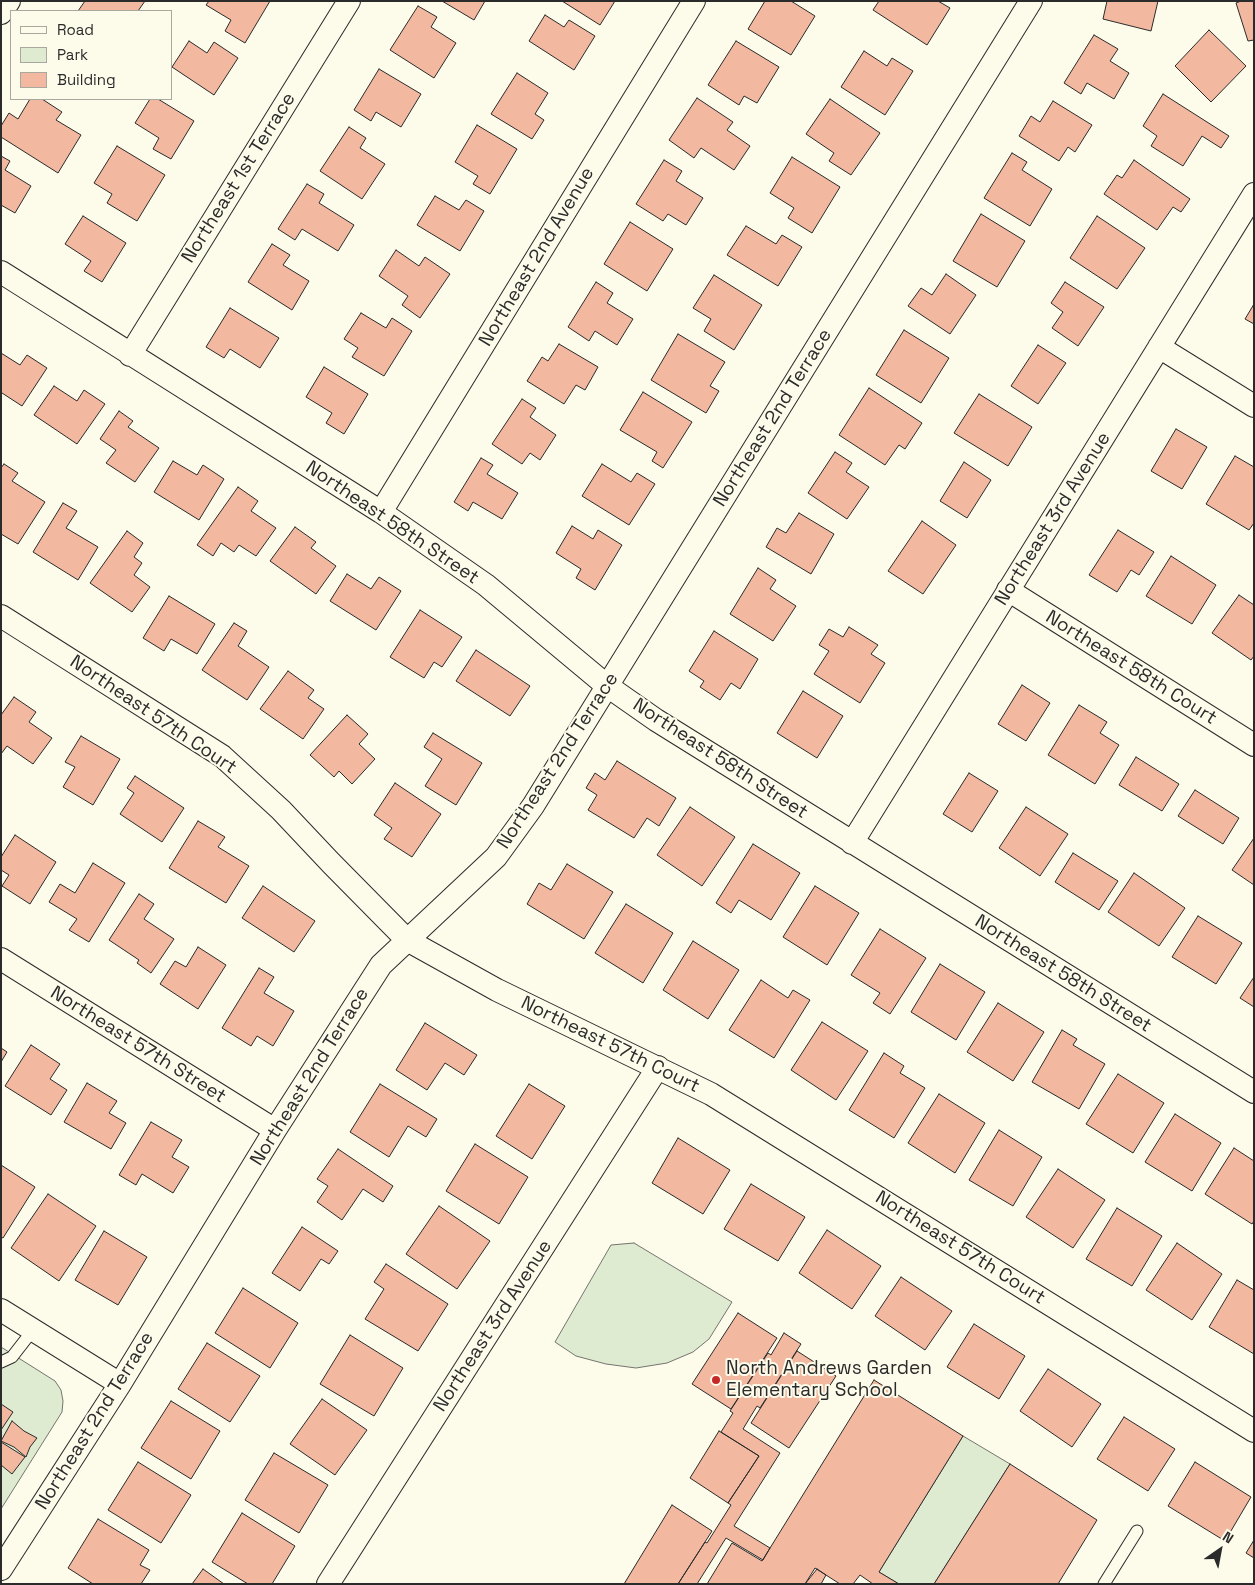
<!DOCTYPE html>
<style>
body{margin:0}
#map{position:relative;width:1255px;height:1585px;overflow:hidden;background:#fdfbea;font-family:"Space Grotesk",sans-serif}
canvas{display:block}
.frame{position:absolute;inset:0;border:2px solid #2b2b2b;pointer-events:none}
.legend{position:absolute;left:10px;top:10px;width:162px;height:90px;box-sizing:border-box;background:#fdfbea;border:1px solid #a9a89e;margin:0;padding:6px 9px;list-style:none;font-size:15px;color:#2b2b2b}
.legend li{display:flex;align-items:center;gap:10px;height:25px}
.legend b{width:25px;border:1px solid #a9a89e}
.north{position:absolute;left:1195px;top:1525px;width:50px;height:50px;-webkit-text-stroke:4px #fdfbea;paint-order:stroke;rotate:33deg;font-size:14px;font-weight:700;line-height:20px;text-align:center;color:#2b2b2b}
.north::after{content:'';display:block;margin:auto;width:18px;height:22px;background:#2b2b2b;clip-path:polygon(50% 0,100% 100%,50% 72%,0 100%)}
</style>
<div id="map">
<canvas width="1255" height="1585"></canvas>
<div class="frame"></div>
<ul class="legend">
<li><b style="height:6px;background:#fdfbea"></b>Road</li>
<li><b style="height:14px;background:#deebd1"></b>Park</li>
<li><b style="height:14px;background:#f2b8a0"></b>Building</li>
</ul>
<div class="north">N</div>
</div>
<script>
const ctx = document.querySelector('canvas').getContext('2d');
ctx.lineJoin = 'round';
function paint(path, color) {
  ctx.fillStyle = color;
  ctx.fill(path, 'evenodd');
}
function shape(rows) {
  const path = new Path2D();
  for (const r of rows) {
    path.moveTo(r[0], r[1]);
    for (let i = 2; i < r.length; i += 2) path.lineTo(r[i], r[i + 1]);
  }
  return path;
}
function trace(path, color, width, dash) {
  ctx.strokeStyle = color;
  ctx.lineWidth = width;
  ctx.lineCap = dash ? 'butt' : 'round';
  ctx.setLineDash(dash || []);
  ctx.stroke(path);
}
function write(font, color, halo, rows, align = 'center') {
  ctx.font = font + ' "Space Grotesk",sans-serif';
  ctx.lineWidth = 4;
  ctx.setLineDash([]);
  ctx.textBaseline = 'middle';
  ctx.strokeStyle = halo;
  ctx.fillStyle = color;
  for (const [text, x, y, turn = 0] of rows) {
    ctx.save();
    ctx.translate(x, y);
    ctx.rotate((+turn || 0) * Math.PI / 180);
    ctx.textAlign = isNaN(turn) ? turn : align;
    if (halo) ctx.strokeText(text, 0, 0);
    ctx.fillText(text, 0, 0);
    ctx.restore();
  }
}
const green = shape([
 [634,1243,732,1302,709,1339,693,1352,667,1363,636,1368,606,1364,576,1356,555,1342,611,1245,634,1243],
 [1,1347,55,1381,61,1390,63,1401,62,1412,1,1509,1,1347],
 [963,1436,1010,1464,934,1584,899,1584,879,1572,963,1436]
]);
const building = shape([
 [85,1,145,1,138,11,78,11,85,1],
 [209,1,270,1,245,43,225,31,231,20,206,5,209,1],
 [442,1,485,1,474,20,442,1],
 [562,1,615,1,600,25,562,1],
 [765,1,791,1,815,16,791,55,748,29,765,1],
 [879,1,938,1,950,8,927,45,873,10,879,1],
 [1107,1,1158,1,1151,31,1103,19,1107,1],
 [1241,1,1254,1,1254,40,1248,41,1236,3,1241,1],
 [418,6,437,17,431,27,456,43,434,78,390,50,418,6],
 [545,15,564,27,569,20,595,36,574,70,529,41,545,15],
 [1209,30,1246,66,1211,102,1175,66,1209,30],
 [1094,35,1118,49,1110,61,1129,73,1114,99,1087,83,1081,94,1064,83,1094,35],
 [189,41,207,53,214,42,238,58,214,95,172,67,189,41],
 [736,41,779,67,757,103,744,96,739,105,708,85,736,41],
 [864,51,887,66,892,58,913,71,885,115,841,87,864,51],
 [379,69,421,94,401,127,376,112,371,121,354,110,379,69],
 [517,73,548,93,535,114,544,120,532,139,491,114,517,73],
 [1163,94,1229,136,1221,148,1202,136,1183,166,1151,146,1157,136,1143,126,1163,94],
 [697,98,733,122,727,130,750,146,734,170,701,148,694,158,669,140,697,98],
 [30,99,42,99,62,112,56,120,81,135,58,173,1,137,1,126,9,113,18,119,30,99],
 [150,99,158,99,194,121,171,159,153,149,159,138,135,123,150,99],
 [830,99,880,133,851,175,829,161,834,153,806,134,830,99],
 [1053,101,1092,125,1075,152,1068,147,1059,161,1019,136,1031,116,1040,122,1053,101],
 [477,125,517,149,490,194,473,184,478,176,455,162,477,125],
 [349,127,366,138,360,148,385,164,362,199,320,171,349,127],
 [117,146,165,175,137,221,107,203,112,194,94,183,117,146],
 [1012,153,1027,162,1022,170,1052,189,1030,226,984,198,1012,153],
 [1,156,10,161,5,170,31,186,15,213,1,205,1,156],
 [792,157,840,187,812,233,788,218,794,208,770,193,792,157],
 [664,160,682,171,676,181,703,198,686,225,668,214,663,221,636,204,664,160],
 [1134,160,1190,199,1181,212,1173,207,1157,230,1104,194,1117,175,1122,178,1134,160],
 [307,184,324,194,319,203,354,225,338,251,302,229,295,240,278,229,307,184],
 [435,196,459,210,466,200,484,211,460,251,417,225,435,196],
 [981,214,1025,241,997,287,953,261,981,214],
 [83,216,126,243,102,282,84,271,91,261,65,244,83,216],
 [1097,216,1145,248,1117,289,1070,258,1097,216],
 [630,222,673,249,647,291,604,264,630,222],
 [746,226,776,244,782,235,802,247,778,286,727,255,746,226],
 [272,244,290,255,283,265,309,281,292,310,248,282,272,244],
 [396,250,419,266,425,257,450,274,420,318,402,305,408,296,379,276,396,250],
 [946,274,976,295,950,334,908,306,921,288,932,295,946,274],
 [714,275,762,305,734,350,704,331,711,319,693,308,714,275],
 [596,282,613,293,607,303,633,319,617,345,595,331,589,341,568,327,596,282],
 [1065,282,1104,307,1078,346,1052,328,1063,312,1051,303,1065,282],
 [1254,304,1254,324,1245,319,1254,304],
 [230,308,279,338,260,368,230,349,224,358,206,347,230,308],
 [361,313,386,328,392,318,412,331,384,376,352,357,358,348,344,339,361,313],
 [904,330,949,358,921,403,876,375,904,330],
 [678,334,725,362,710,386,719,391,706,413,651,380,678,334],
 [559,344,598,367,585,390,576,385,564,404,527,381,542,357,548,361,559,344],
 [1038,345,1066,363,1038,404,1011,386,1038,345],
 [1,353,20,365,27,355,47,368,22,406,2,393,1,394,1,353],
 [324,367,368,394,344,434,326,423,332,413,306,397,324,367],
 [54,386,77,401,84,390,105,404,77,444,34,415,54,386],
 [869,388,922,423,905,449,899,445,885,465,839,435,869,388],
 [643,392,692,422,663,468,652,461,657,452,620,430,643,392],
 [979,394,1032,427,1008,466,954,433,979,394],
 [522,399,536,408,530,417,556,435,540,460,530,453,522,464,492,444,522,399],
 [119,411,133,421,128,427,159,448,135,482,106,463,116,450,100,439,119,411],
 [1176,429,1207,447,1182,489,1151,471,1176,429],
 [835,452,852,463,846,472,869,487,847,519,808,493,835,452],
 [1235,456,1254,467,1254,523,1249,530,1206,504,1235,456],
 [481,458,493,465,487,474,518,493,502,519,473,502,468,511,454,502,481,458],
 [173,461,197,475,203,465,224,479,199,520,154,492,173,461],
 [964,462,991,480,967,518,940,501,964,462],
 [4,464,18,473,12,481,45,502,18,544,1,534,1,468,4,464],
 [602,464,631,482,637,473,655,484,629,525,582,496,602,464],
 [238,487,258,501,251,511,276,528,256,556,239,545,234,552,221,543,213,556,197,545,238,487],
 [63,503,77,511,66,528,98,547,78,580,33,552,63,503],
 [799,513,834,534,811,574,766,547,777,528,786,533,799,513],
 [922,521,956,545,923,594,888,571,922,521],
 [572,526,593,539,598,530,622,545,595,590,576,578,581,569,556,553,572,526],
 [295,527,316,542,311,548,336,566,316,594,270,561,295,527],
 [1118,530,1154,552,1139,575,1131,570,1117,592,1089,575,1118,530],
 [127,531,143,543,134,557,142,563,134,575,150,587,132,612,90,583,127,531],
 [1171,556,1216,585,1192,624,1146,596,1171,556],
 [758,568,776,580,770,589,796,606,773,641,730,614,758,568],
 [347,574,371,589,379,577,401,591,376,630,330,601,347,574],
 [1239,595,1254,605,1254,656,1251,660,1212,633,1239,595],
 [169,596,215,624,197,654,171,639,164,651,143,638,169,596],
 [420,610,462,637,442,667,434,662,424,678,390,657,420,610],
 [234,623,247,631,238,646,269,667,247,700,202,670,234,623],
 [849,627,878,645,871,654,885,663,860,703,814,674,829,651,819,645,829,629,843,637,849,627],
 [714,631,758,659,740,689,731,683,720,700,700,687,704,681,689,671,714,631],
 [476,650,530,686,510,716,456,681,476,650],
 [288,671,314,690,308,698,324,709,303,739,260,709,288,671],
 [1022,685,1050,703,1026,741,998,724,1022,685],
 [803,691,843,716,817,758,777,733,803,691],
 [14,697,36,712,29,722,52,738,33,764,7,746,1,754,1,715,14,697],
 [1079,705,1107,722,1100,733,1119,745,1095,784,1048,755,1079,705],
 [347,715,368,734,359,744,375,759,352,784,339,771,334,777,310,755,347,715],
 [433,733,482,763,456,805,425,786,442,759,424,747,433,733],
 [81,736,120,759,93,805,63,787,75,767,65,762,81,736],
 [1136,757,1179,784,1162,811,1119,785,1136,757],
 [617,761,676,798,659,826,647,818,634,838,588,810,597,795,586,788,595,773,605,780,617,761],
 [969,773,998,791,972,832,943,814,969,773],
 [135,776,184,808,162,842,120,814,134,793,127,788,135,776],
 [395,783,441,814,412,857,384,839,392,828,374,815,395,783],
 [1195,790,1239,818,1223,844,1178,816,1195,790],
 [690,807,735,837,702,886,657,855,690,807],
 [1026,807,1068,834,1040,876,999,848,1026,807],
 [198,821,225,837,218,847,249,866,226,903,169,868,198,821],
 [15,835,56,862,30,904,2,886,9,875,1,870,1,857,15,835],
 [1254,838,1254,885,1232,870,1254,838],
 [753,844,800,873,771,920,739,900,731,913,716,903,753,844],
 [1073,853,1118,881,1099,910,1055,882,1073,853],
 [93,863,125,883,89,942,69,930,77,919,49,902,60,884,75,893,93,863],
 [567,864,613,892,584,939,527,904,539,883,551,890,567,864],
 [1134,873,1185,908,1159,946,1108,912,1134,873],
 [263,886,315,921,294,952,242,918,263,886],
 [815,886,859,913,827,965,783,937,815,886],
 [139,894,154,904,144,919,174,939,151,973,137,963,139,960,109,940,139,894],
 [626,904,673,933,643,983,595,953,626,904],
 [1198,916,1242,943,1216,984,1172,957,1198,916],
 [880,929,926,958,890,1014,873,1003,880,993,851,975,880,929],
 [693,941,739,970,708,1019,663,990,693,941],
 [198,947,226,965,198,1009,160,984,175,961,186,967,198,947],
 [940,964,985,992,956,1040,911,1012,940,964],
 [259,968,274,977,264,993,294,1011,273,1046,257,1036,251,1046,222,1028,259,968],
 [1254,977,1254,1007,1240,998,1254,977],
 [761,980,788,998,793,990,810,1000,774,1058,729,1030,761,980],
 [998,1003,1044,1032,1013,1081,967,1052,998,1003],
 [822,1022,868,1051,836,1100,791,1070,822,1022],
 [425,1023,477,1055,464,1075,445,1063,427,1090,396,1070,425,1023],
 [1062,1030,1077,1039,1073,1045,1105,1064,1079,1109,1032,1082,1062,1030],
 [31,1045,60,1064,50,1079,67,1090,51,1115,5,1086,31,1045],
 [1,1048,7,1052,1,1062,1,1048],
 [884,1053,904,1066,900,1073,925,1088,894,1138,849,1110,884,1053],
 [1118,1074,1164,1103,1133,1153,1086,1124,1118,1074],
 [87,1083,117,1101,109,1113,126,1123,111,1149,64,1122,87,1083],
 [380,1084,437,1119,426,1137,408,1126,389,1157,350,1132,380,1084],
 [529,1084,565,1106,532,1159,496,1136,529,1084],
 [939,1094,985,1123,955,1173,908,1143,939,1094],
 [1175,1114,1221,1143,1192,1191,1145,1162,1175,1114],
 [151,1122,182,1140,172,1157,189,1167,173,1193,142,1174,136,1185,119,1175,151,1122],
 [999,1130,1042,1157,1013,1206,969,1180,999,1130],
 [678,1138,730,1170,703,1214,652,1183,678,1138],
 [475,1144,528,1177,499,1224,446,1191,475,1144],
 [1234,1148,1254,1161,1254,1221,1252,1224,1205,1194,1234,1148],
 [338,1149,393,1186,383,1202,363,1189,342,1220,317,1202,328,1186,317,1179,338,1149],
 [1,1165,35,1187,3,1238,1,1237,1,1165],
 [1058,1169,1105,1200,1073,1248,1026,1217,1058,1169],
 [751,1184,805,1217,778,1261,724,1229,751,1184],
 [48,1194,96,1226,59,1281,11,1248,48,1194],
 [439,1206,490,1241,457,1289,406,1254,439,1206],
 [1117,1208,1162,1236,1132,1286,1086,1259,1117,1208],
 [302,1227,338,1251,329,1264,321,1259,300,1291,272,1273,302,1227],
 [827,1230,881,1266,852,1309,799,1273,827,1230],
 [104,1231,147,1257,118,1305,75,1280,104,1231],
 [1177,1243,1222,1274,1192,1320,1146,1290,1177,1243],
 [386,1264,448,1304,418,1351,365,1319,384,1289,374,1282,386,1264],
 [901,1277,952,1311,925,1350,875,1316,901,1277],
 [1237,1280,1254,1290,1254,1354,1209,1327,1237,1280],
 [243,1288,298,1323,270,1368,215,1333,243,1288],
 [738,1313,777,1338,731,1409,692,1384,738,1313],
 [974,1324,1025,1356,999,1399,947,1367,974,1324],
 [784,1333,801,1344,760,1408,757,1406,743,1429,780,1453,734,1526,770,1548,763,1560,726,1538,697,1584,678,1584,705,1542,707,1543,731,1505,728,1503,759,1456,721,1432,733,1413,730,1411,768,1353,771,1355,784,1333],
 [350,1335,403,1368,374,1416,320,1384,350,1335],
 [207,1343,260,1376,230,1422,178,1389,207,1343],
 [797,1351,836,1376,789,1448,751,1423,797,1351],
 [1048,1369,1101,1404,1072,1447,1020,1411,1048,1369],
 [874,1380,963,1436,879,1572,899,1584,873,1584,860,1575,853,1584,840,1584,815,1568,805,1584,707,1584,732,1543,762,1561,874,1380],
 [322,1399,367,1430,335,1475,290,1444,322,1399],
 [171,1401,220,1431,191,1479,141,1448,171,1401],
 [1,1404,13,1412,1,1430,1,1404],
 [1124,1417,1175,1449,1148,1491,1097,1459,1124,1417],
 [12,1421,24,1431,37,1438,30,1447,26,1457,14,1447,1,1441,12,1421],
 [719,1431,759,1456,728,1503,690,1478,719,1431],
 [1,1442,25,1457,12,1474,1,1465,1,1442],
 [274,1453,328,1485,299,1533,245,1500,274,1453],
 [138,1462,191,1495,161,1543,108,1510,138,1462],
 [1195,1462,1251,1497,1225,1541,1168,1506,1195,1462],
 [1010,1464,1097,1520,1058,1584,934,1584,1010,1464],
 [672,1505,712,1531,705,1542,678,1584,624,1584,672,1505],
 [242,1513,295,1546,272,1584,248,1584,212,1562,242,1513],
 [98,1519,149,1550,140,1565,150,1570,141,1584,93,1584,68,1568,98,1519],
 [1254,1540,1254,1558,1246,1553,1254,1540],
 [203,1569,224,1584,192,1584,203,1569],
 [817,1569,826,1575,821,1584,805,1584,817,1569]
]);
const lane = shape([
 [1,1362,12,1357,33,1330],
 [1104,1584,1137,1531]
]);
const street = shape([
 [1,13,9,1],
 [1,272,381,512,486,585,606,685,656,720,1254,1092],
 [1159,347,1254,406],
 [130,355,349,1],
 [381,512,694,1],
 [1008,590,1254,745],
 [1,616,222,756,281,810,331,863,407,940,497,990,711,1094,1254,1431],
 [852,843,1254,194],
 [1,959,275,1130],
 [1,1310,120,1384],
 [1,1569,120,1384,275,1130,381,965,496,857,533,806,1031,1],
 [328,1584,658,1067]
]);
const markers = [
 [716,1380,5,"#c62828"]
];
const streetNames = [
 ["Northeast 1st Terrace",239,178,-58],
 ["Northeast 2nd Avenue",537,257,-59],
 ["Northeast 2nd Terrace",773,418,-58],
 ["Northeast 3rd Avenue",1053,519,-58],
 ["Northeast 58th Street",392,523,34],
 ["Northeast 58th Court",1131,668,32],
 ["Northeast 57th Court",153,715,34],
 ["Northeast 58th Street",720,759,33],
 ["Northeast 2nd Terrace",558,761,-57],
 ["Northeast 58th Street",1063,974,32],
 ["Northeast 57th Street",138,1045,32],
 ["Northeast 57th Court",610,1045,26],
 ["Northeast 2nd Terrace",310,1077,-58],
 ["Northeast 57th Court",960,1248,32],
 ["Northeast 3rd Avenue",493,1326,-57],
 ["Northeast 2nd Terrace",95,1421,-58]
];
const poiNames = [
 ["North Andrews Garden",726,1369],
 ["Elementary School",726,1391]
];
paint(green, '#deebd1');
trace(green, '#74746e', 1);
paint(building, '#f2b8a0');
trace(building, '#2b2b2b', 1);
trace(lane, '#2b2b2b', 13);
trace(street, '#2b2b2b', 24);
trace(lane, '#fdfbea', 11);
trace(street, '#fdfbea', 22);
for (const [x, y, r, color] of markers) {
  const dot = new Path2D();
  dot.arc(x, y, r, 0, 2 * Math.PI);
  ctx.fillStyle = color;
  ctx.fill(dot);
  trace(dot, '#fdfbea', 2);
}
write('19px', '#2b2b2b', '#fdfbea', streetNames);
write('19px', '#2b2b2b', '#fdfbea', poiNames, 'left');
</script>
